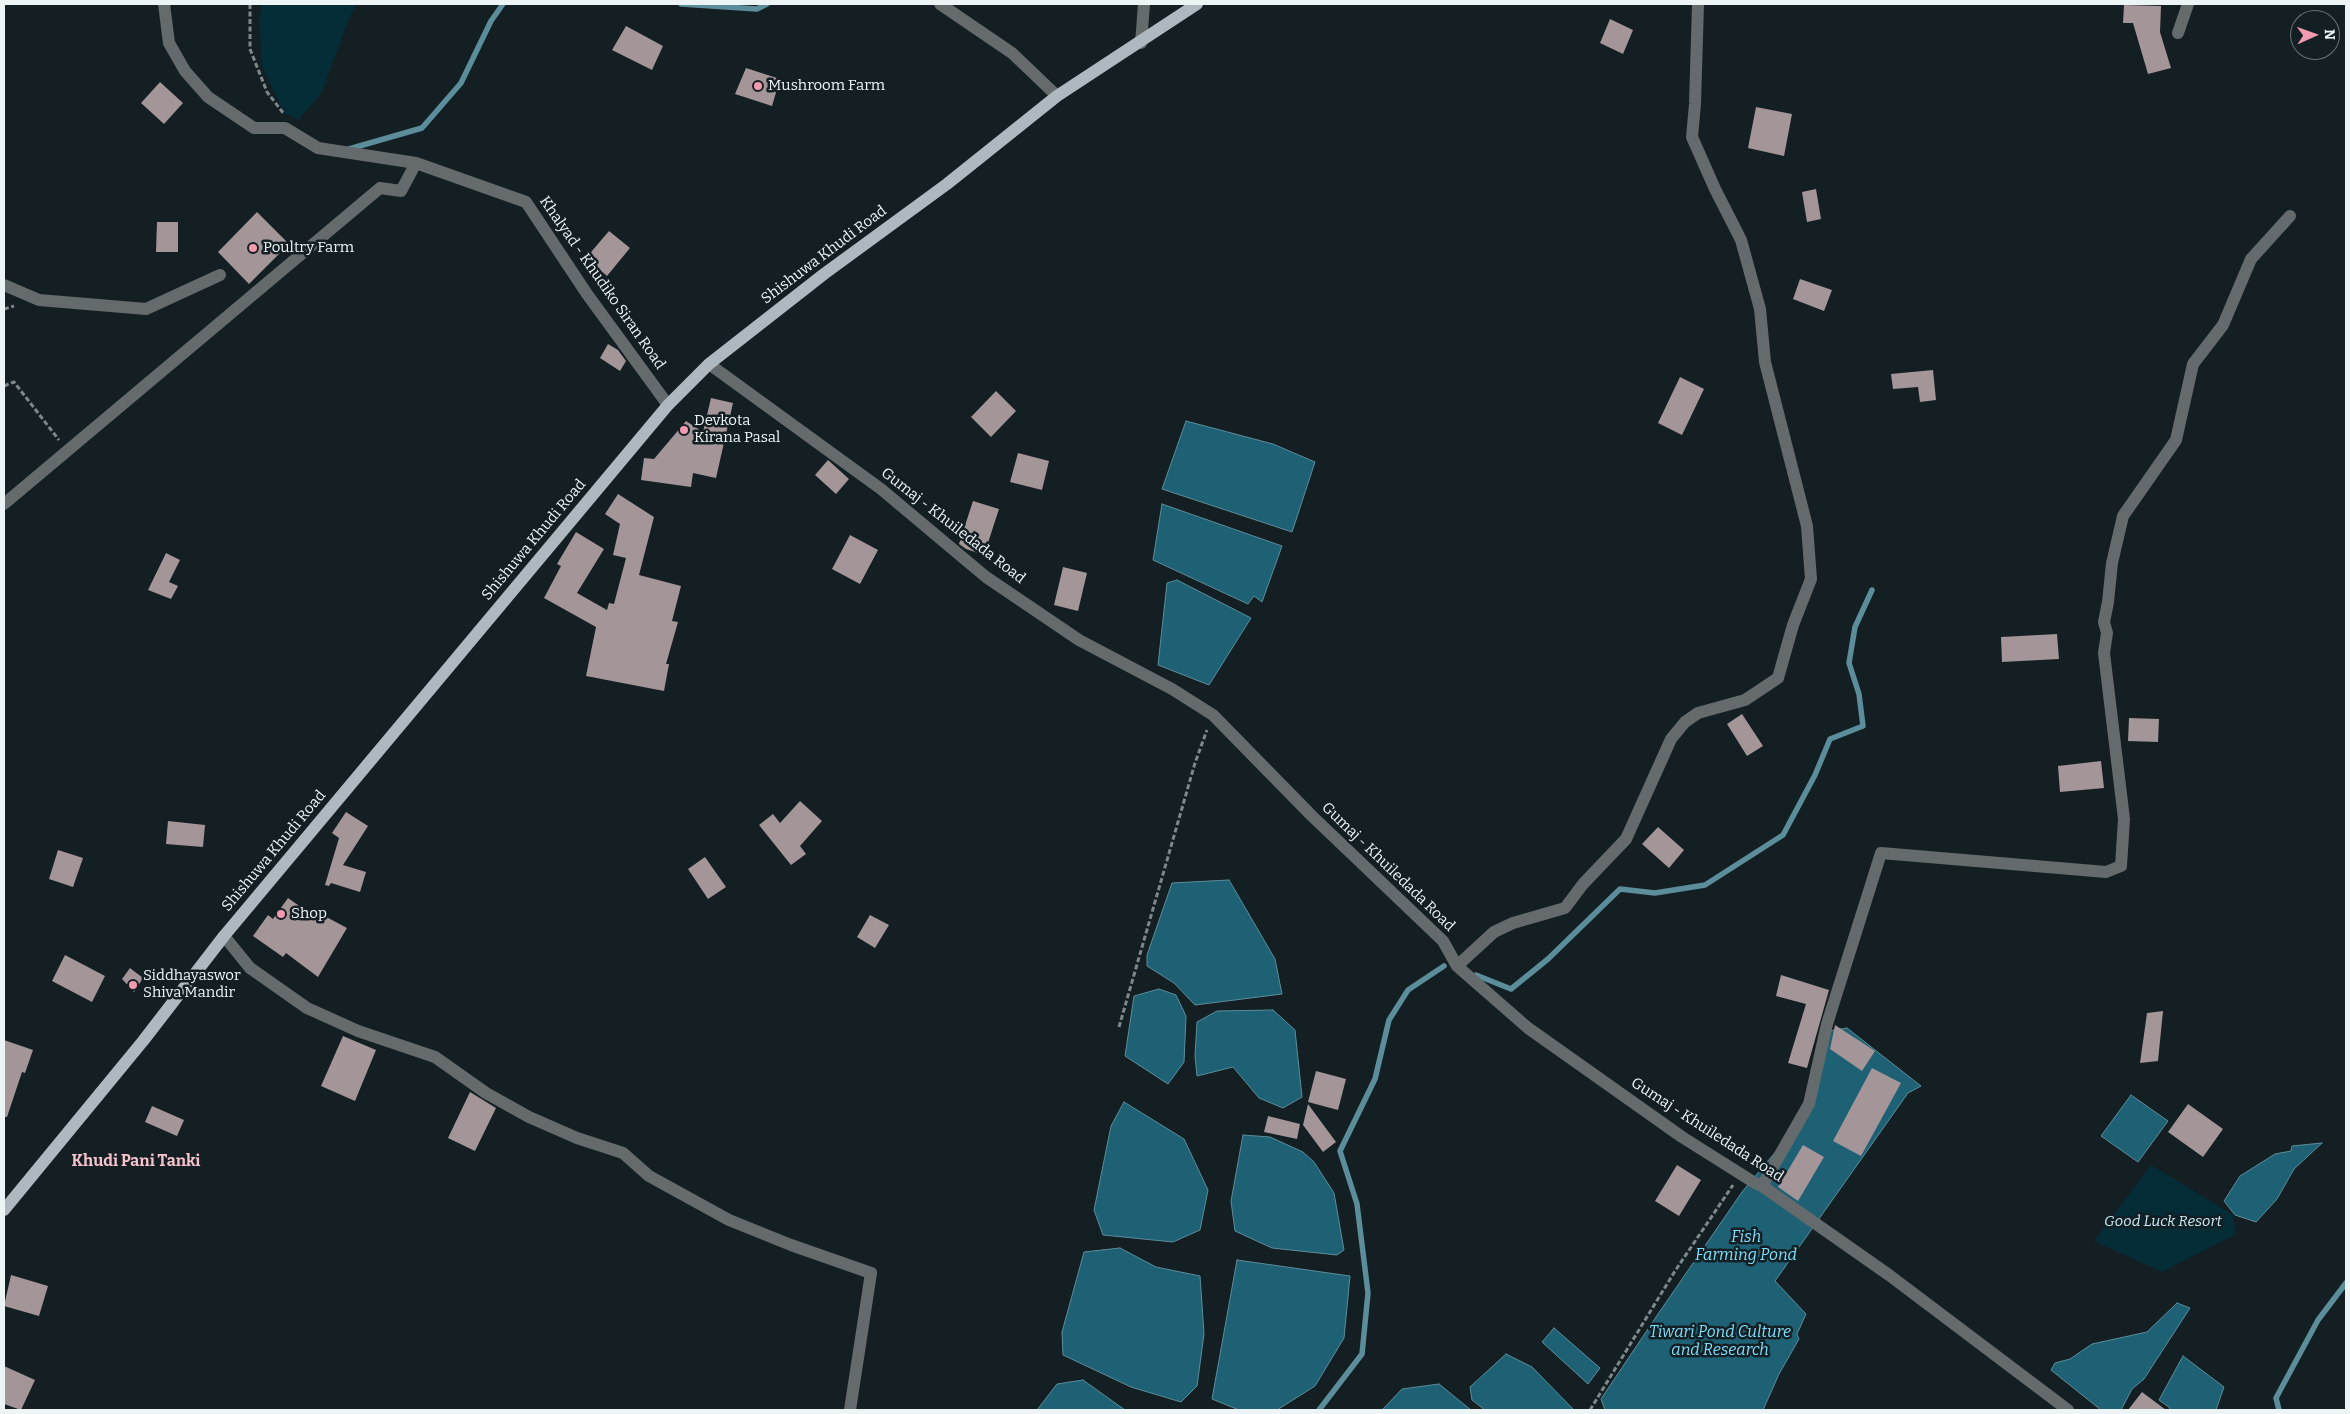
<!DOCTYPE html>
<style>
body{margin:0}
#map{position:relative;width:2350px;height:1414px;overflow:hidden;background:#141f23;font-family:Bitter,serif}
canvas{display:block}
.frame{position:absolute;inset:0;border:5px solid #ecf4f6;pointer-events:none}
.north{position:absolute;left:2290px;top:10px;width:50px;height:50px;box-sizing:border-box;background:#141f23;border:1px solid #6a7477;border-radius:50%;rotate:88deg;font-size:14px;font-weight:700;line-height:20px;text-align:center;color:#ecf4f6}
.north::after{content:'';display:block;margin:auto;width:18px;height:22px;background:#f29aaf;clip-path:polygon(50% 0,100% 100%,50% 72%,0 100%)}
</style>
<div id="map">
<canvas width="2350" height="1414"></canvas>
<div class="frame"></div>
<div class="north">N</div>
</div>
<script>
const ctx = document.querySelector('canvas').getContext('2d');
ctx.lineJoin = 'round';
function paint(path, color) {
  ctx.fillStyle = color;
  ctx.fill(path, 'evenodd');
}
function shape(rows) {
  const path = new Path2D();
  for (const r of rows) {
    path.moveTo(r[0], r[1]);
    for (let i = 2; i < r.length; i += 2) path.lineTo(r[i], r[i + 1]);
  }
  return path;
}
function trace(path, color, width, dash) {
  ctx.strokeStyle = color;
  ctx.lineWidth = width;
  ctx.lineCap = dash ? 'butt' : 'round';
  ctx.setLineDash(dash || []);
  ctx.stroke(path);
}
function write(font, color, halo, rows, align = 'center') {
  ctx.font = font + ' Bitter,serif';
  ctx.lineWidth = 5;
  ctx.setLineDash([]);
  ctx.textBaseline = 'middle';
  ctx.strokeStyle = halo;
  ctx.fillStyle = color;
  for (const [text, x, y, turn = 0] of rows) {
    ctx.save();
    ctx.translate(x, y);
    ctx.rotate((+turn || 0) * Math.PI / 180);
    ctx.textAlign = isNaN(turn) ? turn : align;
    if (halo) ctx.strokeText(text, 0, 0);
    ctx.fillText(text, 0, 0);
    ctx.restore();
  }
}
const green = shape([
 [262,4,357,4,350,16,321,94,298,120,284,113,262,66,259,18],
 [2151,1165,2233,1215,2236,1234,2162,1272,2094,1241]
]);
const water = shape([
 [1186,421,1273,444,1315,462,1292,532,1162,489,1186,421],
 [1162,504,1282,546,1262,602,1254,596,1248,604,1153,560,1162,504],
 [1177,580,1251,618,1209,685,1158,665,1167,583,1177,580],
 [1229,880,1275,959,1282,994,1195,1005,1174,983,1147,966,1147,955,1172,883,1229,880],
 [1159,989,1176,995,1186,1016,1184,1062,1168,1084,1125,1056,1134,996,1159,989],
 [1273,1010,1295,1030,1302,1097,1283,1108,1259,1098,1233,1067,1197,1076,1195,1056,1197,1022,1217,1011,1273,1010],
 [1847,1028,1921,1086,1908,1093,1775,1281,1806,1314,1797,1334,1799,1339,1779,1374,1763,1410,1605,1410,1601,1399,1656,1317,1742,1192,1798,1125,1823,1032,1847,1028],
 [2131,1095,2168,1121,2138,1162,2101,1136,2131,1095],
 [1124,1102,1184,1139,1208,1190,1200,1230,1173,1242,1103,1235,1094,1210,1111,1126,1124,1102],
 [1243,1135,1270,1137,1303,1152,1314,1162,1334,1193,1344,1250,1337,1255,1272,1248,1235,1231,1231,1201,1243,1135],
 [2322,1143,2294,1169,2277,1199,2256,1222,2235,1215,2224,1201,2240,1176,2275,1154,2291,1151,2292,1146,2322,1143],
 [1120,1248,1156,1267,1200,1276,1204,1334,1197,1386,1181,1402,1131,1387,1063,1355,1062,1332,1084,1252,1120,1248],
 [1237,1260,1350,1276,1344,1338,1315,1386,1277,1410,1239,1410,1212,1399,1237,1260],
 [2177,1303,2190,1308,2144,1379,2132,1389,2121,1410,2101,1410,2051,1370,2055,1363,2070,1359,2092,1344,2147,1332,2177,1303],
 [1554,1328,1600,1368,1588,1384,1542,1342,1554,1328],
 [1506,1354,1532,1367,1574,1410,1485,1410,1472,1400,1470,1387,1506,1354],
 [2183,1356,2224,1387,2216,1410,2169,1410,2170,1408,2159,1400,2183,1356],
 [1083,1380,1125,1410,1037,1410,1057,1384,1083,1380],
 [1439,1384,1471,1410,1382,1410,1402,1389,1439,1384]
]);
const stream = shape([
 [681,4,757,9,767,4],
 [349,149,422,128,461,83,491,21,503,4],
 [1476,975,1511,989,1548,959,1620,889,1655,893,1705,885,1783,835,1815,775,1830,739,1863,726,1859,694,1849,663,1855,627,1872,590],
 [1319,1410,1362,1354,1368,1293,1357,1204,1340,1151,1375,1079,1389,1020,1408,990,1444,966],
 [2279,1410,2276,1398,2318,1320,2346,1283]
]);
const building = shape([
 [2124,5,2161,6,2160,32,2171,68,2148,74,2133,23,2123,23],
 [1610,19,1633,30,1623,54,1600,43],
 [626,26,663,46,652,70,612,50],
 [746,68,780,79,772,106,735,94],
 [160,82,183,103,164,124,141,103],
 [1756,107,1792,114,1784,156,1748,148],
 [1816,189,1821,219,1807,222,1802,192],
 [257,212,289,244,249,284,218,252],
 [157,222,178,222,178,252,156,252],
 [609,231,630,248,607,276,586,258],
 [1800,279,1832,290,1824,311,1793,299],
 [608,344,618,350,626,361,620,371,600,358],
 [1933,370,1936,400,1920,402,1918,387,1893,389,1891,374],
 [1680,377,1704,389,1682,435,1658,423],
 [996,391,1016,411,991,437,971,417],
 [711,398,733,403,716,478,693,473,691,487,641,480,644,458,654,459,686,421,703,432],
 [1018,453,1049,461,1042,490,1010,482],
 [828,460,849,479,836,494,815,475],
 [618,494,654,517,639,575,681,586,672,621,678,622,666,664,669,664,664,691,586,676,596,627,544,598,561,566,557,564,576,532,604,549,577,593,607,610,609,603,614,604,626,558,613,555,620,524,605,514],
 [973,501,999,509,984,555,966,549,959,544],
 [850,535,878,550,860,584,832,569],
 [166,553,180,560,169,582,178,586,171,599,148,590],
 [1063,567,1087,573,1078,611,1054,605],
 [2057,634,2059,659,2002,662,2001,637],
 [1742,714,1763,746,1747,756,1727,724],
 [2129,718,2159,719,2158,742,2128,741],
 [2101,761,2104,788,2060,792,2058,766],
 [800,801,822,821,800,846,806,854,791,865,759,825,773,814,780,823],
 [346,812,368,826,343,865,366,872,360,892,331,883,329,886,325,885,339,838,332,833],
 [168,821,205,825,203,847,166,844],
 [1658,827,1684,850,1669,868,1642,844],
 [58,850,83,858,73,887,49,879],
 [705,857,726,887,708,899,688,869],
 [288,898,315,917,317,912,347,928,318,977,286,953,283,957,253,936,268,915,273,919],
 [870,915,889,925,875,948,857,937],
 [65,955,105,976,92,1002,52,981],
 [130,968,143,978,134,992,122,979],
 [1781,975,1829,990,1807,1068,1788,1063,1806,1004,1776,996],
 [2163,1011,2158,1061,2140,1063,2147,1013],
 [1835,1025,1875,1051,1862,1071,1830,1049],
 [343,1036,376,1050,355,1101,321,1086],
 [4,1040,33,1050,25,1073,22,1072,7,1117,4,1117],
 [1872,1068,1901,1083,1861,1156,1833,1141],
 [1316,1071,1346,1079,1338,1110,1308,1102],
 [470,1092,496,1108,475,1151,448,1138],
 [1308,1104,1336,1142,1323,1152,1303,1125],
 [2188,1104,2223,1129,2203,1157,2168,1132],
 [152,1106,184,1120,177,1136,145,1122],
 [1268,1116,1300,1124,1297,1139,1264,1132],
 [1803,1145,1824,1157,1798,1201,1778,1187],
 [1677,1165,1701,1180,1679,1216,1655,1201],
 [11,1275,48,1286,39,1316,4,1306],
 [4,1366,35,1380,21,1410,4,1404],
 [2142,1392,2166,1410,2128,1410]
]);
const path = shape([
 [250,4,250,49,267,92,284,114],
 [4,309,14,306],
 [4,386,14,382,59,440],
 [1119,1027,1195,763,1207,730],
 [1590,1410,1675,1271,1733,1185]
]);
const minor = shape([
 [164,4,169,43,185,71,208,97,254,128,285,128,318,148,416,163,526,202,587,294,668,405],
 [940,4,1012,53,1057,96],
 [2178,33,2188,4],
 [1141,43,1144,4],
 [4,285,39,300,146,309,220,275],
 [709,364,881,489,986,577,1079,640,1172,689,1213,715,1312,816,1443,941,1457,966,1528,1028,1682,1137,1755,1183,1762,1186,1889,1275,2068,1410],
 [4,504,380,188,401,191,416,163],
 [224,936,250,968,307,1008,358,1031,435,1057,486,1093,529,1117,577,1138,623,1153,649,1176,729,1220,791,1245,871,1273,850,1410],
 [1457,966,1494,932,1513,923,1565,908,1583,884,1626,839,1671,739,1685,722,1698,713,1745,700,1778,678,1793,625,1811,579,1807,526,1765,362,1760,309,1741,240,1715,189,1692,137,1695,104,1698,4],
 [1762,1186,1809,1104,1827,1024,1881,853,2106,872,2121,866,2124,819,2104,653,2107,633,2104,622,2108,602,2112,563,2123,516,2176,440,2193,364,2223,325,2251,259,2290,216]
]);
const major = shape([
 [4,1210,143,1041,224,936,668,405,709,364,824,274,947,184,1057,96,1197,4]
]);
const markers = [
 [758,86,5,"#f29aaf"],
 [253,248,5,"#f29aaf"],
 [684,430,5,"#f29aaf"],
 [281,914,5,"#f29aaf"],
 [133,985,5,"#f29aaf"]
];
const poiNames = [
 ["Mushroom Farm",768,86],
 ["Poultry Farm",263,248],
 ["Devkota",694,421],
 ["Kirana Pasal",694,438],
 ["Shop",291,914],
 ["Siddhayaswor",143,976],
 ["Shiva Mandir",143,993]
];
const streetNames = [
 ["Shishuwa Khudi Road",824,255,-37],
 ["Khalyad - Khudiko Siran Road",602,283,55],
 ["Gumaj - Khuiledada Road",953,526,38],
 ["Shishuwa Khudi Road",534,540,-50],
 ["Shishuwa Khudi Road",274,851,-50],
 ["Gumaj - Khuiledada Road",1388,867,44],
 ["Gumaj - Khuiledada Road",1707,1130,33]
];
const parkNames = [
 ["Good Luck Resort",2163,1222]
];
const neighbourhoodNames = [
 ["Khudi Pani Tanki",136,1162]
];
const waterNames = [
 ["Fish",1746,1238],
 ["Farming Pond",1746,1256],
 ["Tiwari Pond Culture",1720,1333],
 ["and Research",1720,1351]
];
paint(green, '#052d38');
paint(water, '#1e6174');
trace(water, '#5c8d9b', 1);
trace(stream, '#5c8d9b', 5.5);
paint(building, '#a39598');
trace(path, '#7e878a', 3, [5, 2.5]);
trace(minor, '#656a6c', 12);
trace(major, '#adb9be', 12);
for (const [x, y, r, color] of markers) {
  const dot = new Path2D();
  dot.arc(x, y, r, 0, 2 * Math.PI);
  ctx.fillStyle = color;
  ctx.fill(dot);
  trace(dot, '#141f23', 2);
}
write('15px', '#ecf4f6', '#141f23', poiNames, 'left');
write('15px', '#ecf4f6', '#141f23', streetNames);
write('italic 15px', '#c7ebf7', '#141f23', parkNames);
write('bold 16px', '#f6c2cd', '#141f23', neighbourhoodNames);
write('italic 16px', '#7ddffe', '#141f23', waterNames);
</script>
